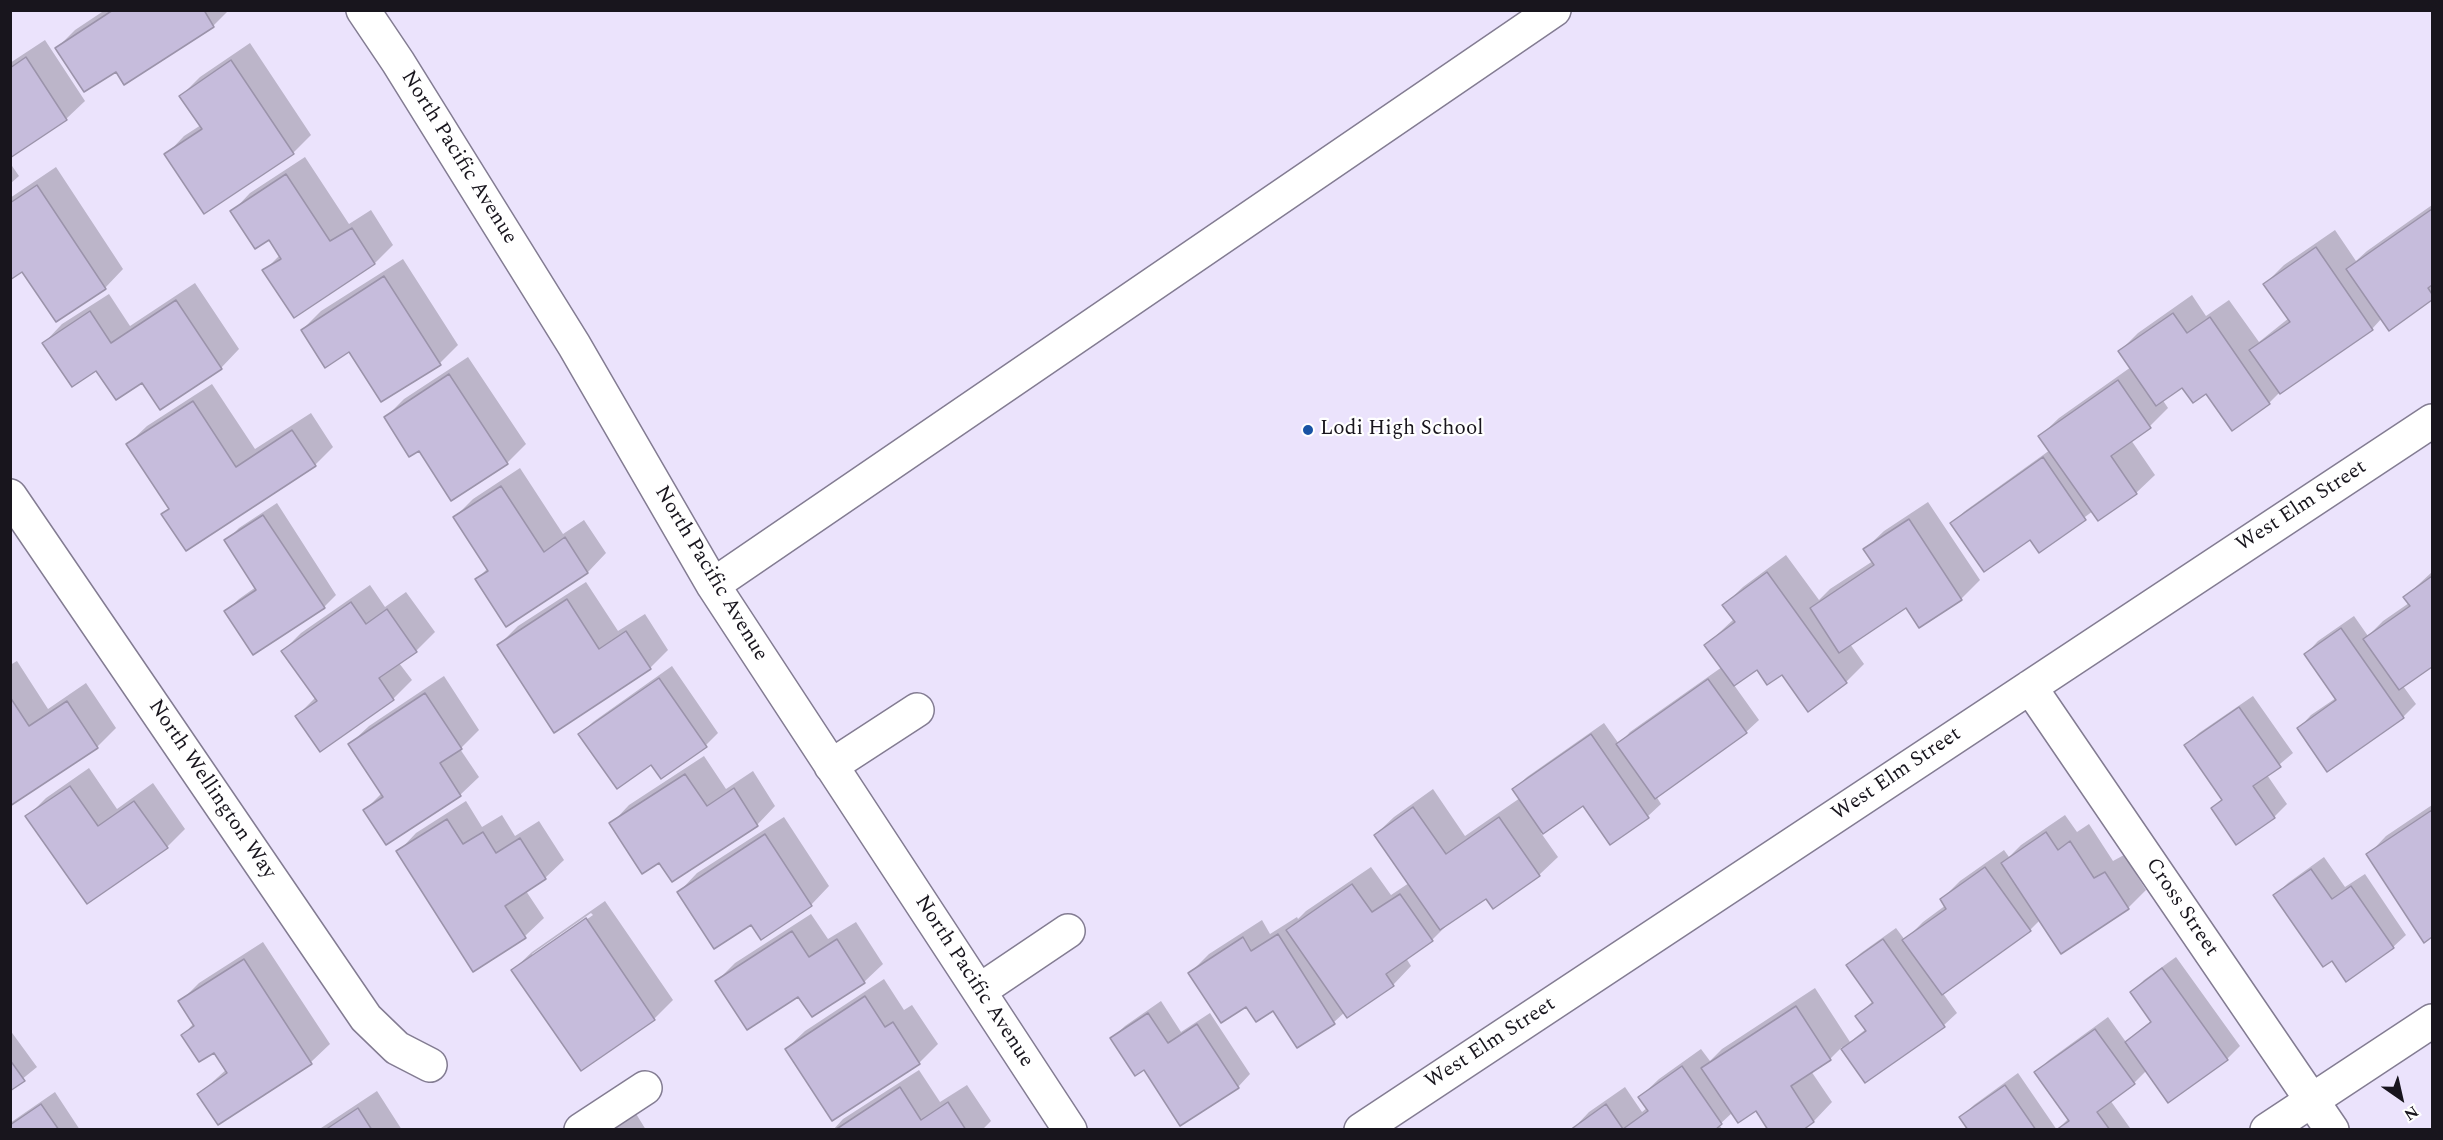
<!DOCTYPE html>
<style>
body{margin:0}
#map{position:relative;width:2443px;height:1140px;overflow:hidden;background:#ebe3fc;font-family:Spectral,serif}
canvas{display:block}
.frame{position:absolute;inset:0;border:12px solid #18151d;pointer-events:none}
.north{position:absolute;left:2371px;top:1068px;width:60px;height:60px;-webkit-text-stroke:4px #fff;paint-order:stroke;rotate:146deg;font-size:16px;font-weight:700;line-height:24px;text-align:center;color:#18151d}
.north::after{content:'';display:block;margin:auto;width:21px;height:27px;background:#18151d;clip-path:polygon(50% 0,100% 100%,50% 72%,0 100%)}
</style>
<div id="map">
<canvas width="2443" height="1140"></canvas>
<div class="frame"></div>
<div class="north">N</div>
</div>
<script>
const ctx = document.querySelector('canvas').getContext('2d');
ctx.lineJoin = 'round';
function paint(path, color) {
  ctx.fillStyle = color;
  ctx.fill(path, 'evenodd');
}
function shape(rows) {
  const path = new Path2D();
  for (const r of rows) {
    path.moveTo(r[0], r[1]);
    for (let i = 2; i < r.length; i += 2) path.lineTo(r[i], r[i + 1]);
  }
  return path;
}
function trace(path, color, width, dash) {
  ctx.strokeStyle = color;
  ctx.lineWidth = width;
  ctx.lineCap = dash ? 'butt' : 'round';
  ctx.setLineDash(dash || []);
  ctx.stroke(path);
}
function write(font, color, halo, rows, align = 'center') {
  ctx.font = font + ' Spectral,serif';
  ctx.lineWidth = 4.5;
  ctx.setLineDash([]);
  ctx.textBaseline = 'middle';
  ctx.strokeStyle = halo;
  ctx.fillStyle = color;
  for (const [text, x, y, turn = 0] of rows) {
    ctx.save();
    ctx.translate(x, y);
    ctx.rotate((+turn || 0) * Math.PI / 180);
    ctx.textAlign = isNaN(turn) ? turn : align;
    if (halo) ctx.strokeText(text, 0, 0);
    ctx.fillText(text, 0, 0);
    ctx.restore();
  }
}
const shadow = shape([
 [105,10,229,10,213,26,116,70,57,48,75,30],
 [45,40,85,101,66,119,10,156,10,63],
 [250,43,311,135,293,153,166,155,184,136,201,125,181,96,200,77],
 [305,157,349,224,371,210,393,245,375,263,295,316,264,271,280,255,269,238,232,212,250,193],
 [10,163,19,176,10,184],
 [56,167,123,269,105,288,23,269,10,278,10,198],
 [2432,205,2432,298,2390,329,2382,318,2372,329,2282,390,2269,403,2182,385,2162,399,2168,408,2150,426,2131,440,2155,475,2136,493,2099,519,2093,511,2039,551,2030,538,1952,523,1965,511,2050,450,2040,436,2059,418,2131,367,2120,351,2138,333,2192,295,2206,316,2229,300,2259,342,2289,318,2265,284,2284,265,2335,230,2356,261,2367,251],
 [403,259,458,345,440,363,350,350,302,330,321,311],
 [195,283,239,349,221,368,142,380,97,369,44,343,62,324,109,294,130,326],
 [468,357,526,444,507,463,452,498,420,449,386,417,404,399],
 [212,384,255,449,311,413,333,447,315,465,163,514,170,508,128,444,147,426],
 [520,468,563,534,584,520,606,553,588,572,507,625,477,579,488,568,455,517,473,499],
 [1928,502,1980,580,1961,599,1920,626,1907,606,1850,644,1864,664,1846,682,1757,668,1734,685,1759,720,1746,732,1656,796,1661,804,1648,816,1610,843,1583,804,1541,833,1558,857,1539,875,1486,896,1450,922,1432,940,1406,958,1411,966,1393,985,1347,1016,1345,1012,1334,1022,1298,1046,1273,1009,1246,1005,1190,973,1209,954,1262,920,1270,934,1297,917,1298,919,1306,911,1371,867,1391,895,1409,883,1375,835,1394,817,1433,789,1465,836,1520,798,1514,789,1527,777,1604,723,1619,744,1630,732,1722,667,1706,645,1734,619,1724,605,1743,587,1786,555,1819,600,1830,589,1873,561,1865,549,1884,531],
 [277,503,336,595,324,607,226,611,239,599,256,587,226,541,239,528],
 [2432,572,2432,665,2403,686,2416,704,2403,717,2328,770,2299,728,2311,715,2336,698,2306,654,2318,641,2354,616,2368,636,2383,621,2409,603,2405,597],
 [586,582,618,631,645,614,668,650,650,668,499,645,518,626],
 [370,585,385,607,406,592,435,632,416,651,399,663,412,680,393,699,321,750,297,716,316,697,283,651,301,633],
 [17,661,48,709,86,683,116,728,97,747,10,805,10,665],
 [672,666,718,733,706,745,651,763,580,734,593,722],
 [444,676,479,730,460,749,479,777,460,795,365,810,382,793,350,744,369,726],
 [2253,696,2293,753,2267,775,2287,804,2274,817,2237,843,2213,808,2223,798,2186,745,2199,733],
 [704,756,726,789,753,771,775,806,757,825,660,861,611,824,629,805],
 [89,768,117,809,153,783,185,829,167,847,27,817,46,798],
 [466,801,482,827,502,815,515,836,539,821,564,860,545,878,526,891,544,918,525,936,473,970,398,852,416,833],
 [2432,805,2432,935,2424,941,2368,855,2386,836],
 [2065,815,2077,832,2089,824,2113,861,2124,855,2146,890,2128,908,2040,920,2030,930,1942,992,1957,1013,1944,1025,1865,1081,1842,1047,1830,1059,1811,1071,1832,1102,1814,1121,1800,1130,1757,1109,1733,1112,1719,1125,1723,1130,1572,1130,1589,1112,1625,1087,1642,1112,1648,1107,1640,1097,1659,1079,1701,1049,1710,1061,1722,1049,1815,988,1850,1042,1866,1029,1857,1016,1873,1001,1848,965,1861,953,1896,928,1905,940,1923,922,1946,905,1942,899,1960,881,2004,850,2009,857,2021,845],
 [784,817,829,886,811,905,751,923,679,892,697,873],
 [2324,857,2345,887,2365,874,2406,935,2393,947,2332,959,2275,895,2288,883],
 [605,901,673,1000,654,1019,581,1069,513,970,532,952],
 [591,913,593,915,532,958,532,954],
 [811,914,828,939,856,922,883,964,864,982,799,995,717,981,735,963],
 [263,942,330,1044,311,1062,218,1123,199,1094,227,1069,215,1051,183,1035,194,1023,180,1002,199,983],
 [2176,957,2240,1046,2227,1059,2147,1070,2134,1083,2110,1100,2130,1128,2128,1130,2057,1130,2069,1118,2036,1072,2049,1060,2108,1017,2126,1042,2152,1020,2132,992,2144,980],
 [884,979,904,1010,912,1005,938,1044,919,1063,832,1119,786,1049,805,1031],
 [1161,1001,1181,1032,1210,1013,1250,1074,1238,1087,1145,1068,1112,1038,1125,1026],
 [10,1030,37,1067,10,1089],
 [919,1070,940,1102,967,1085,991,1121,982,1130,833,1130,843,1119],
 [2018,1073,2057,1130,1970,1130,1961,1117,1974,1105],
 [377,1091,402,1130,318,1130],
 [55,1092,80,1130,10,1130,10,1123],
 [635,1112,646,1130,609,1130]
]);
const building = shape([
 [113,10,204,10,214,27,124,85,116,72,84,92,55,48,113,10],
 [26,57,67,120,10,158,10,68,26,57],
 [231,60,294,154,204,214,164,154,202,129,179,96,231,60],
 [286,174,330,241,352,228,375,264,294,318,262,270,281,259,269,240,255,249,230,211,286,174],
 [37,185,106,289,56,322,22,272,10,280,10,203,37,185],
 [2432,209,2432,285,2428,288,2432,294,2432,300,2389,331,2346,269,2432,209],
 [2316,247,2373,330,2280,394,2249,350,2290,322,2263,284,2316,247],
 [384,276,441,365,381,402,349,352,325,368,301,330,384,276],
 [176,300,222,369,160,410,142,383,116,400,96,371,72,387,42,343,90,311,111,343,176,300],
 [2173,313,2187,333,2210,317,2270,404,2232,431,2206,394,2193,403,2182,388,2156,406,2118,351,2173,313],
 [449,374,508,464,451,501,419,451,409,457,384,417,449,374],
 [2118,380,2151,428,2111,456,2137,494,2098,521,2038,436,2118,380],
 [193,401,236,467,292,430,316,466,186,551,161,514,169,509,126,444,193,401],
 [2043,457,2086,520,2039,553,2030,540,1984,572,1950,523,2043,457],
 [501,486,544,552,565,537,588,573,506,627,475,579,488,571,453,517,501,486],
 [263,515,325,608,253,655,224,611,256,590,224,540,263,515],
 [1909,519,1962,600,1919,628,1906,608,1839,653,1810,608,1874,565,1863,549,1909,519],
 [1767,572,1847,683,1808,712,1782,675,1767,685,1757,670,1734,686,1704,645,1735,622,1722,605,1767,572],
 [2432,576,2432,667,2399,690,2363,639,2410,606,2403,597,2432,576],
 [567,599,599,649,626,631,651,669,554,733,497,645,567,599],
 [351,602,366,624,387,609,417,652,379,678,394,700,320,752,295,716,317,701,281,651,351,602],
 [2341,628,2404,718,2327,772,2297,728,2336,700,2304,654,2341,628],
 [659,678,707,747,661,779,651,765,617,789,578,734,659,678],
 [1708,679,1747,733,1655,799,1616,744,1708,679],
 [425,693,462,749,440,763,461,796,386,845,363,810,383,797,348,744,425,693],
 [10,697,29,726,67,701,98,748,10,806,10,697],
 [2239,707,2281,767,2253,786,2275,818,2236,845,2211,808,2222,800,2184,745,2239,707],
 [1591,734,1649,818,1610,845,1583,806,1543,834,1512,789,1591,734],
 [685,774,707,806,734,788,758,826,672,882,659,863,642,874,609,823,685,774],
 [70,786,98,826,134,801,168,848,87,904,25,816,70,786],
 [1413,807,1446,854,1499,817,1540,876,1493,909,1486,899,1440,930,1374,835,1413,807],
 [2432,810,2432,937,2424,943,2366,854,2432,810],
 [447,819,463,844,483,832,496,853,520,838,546,879,505,906,526,938,473,972,396,851,447,819],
 [2046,832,2058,850,2070,841,2094,878,2105,872,2129,909,2061,954,2001,863,2046,832],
 [765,834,812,906,761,940,751,925,714,949,677,892,765,834],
 [1985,867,2031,931,1942,995,1902,940,1946,909,1940,899,1985,867],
 [2311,869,2332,899,2351,886,2394,948,2346,982,2332,961,2323,967,2273,895,2311,869],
 [1352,884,1372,912,1400,894,1433,941,1386,974,1394,986,1347,1018,1286,930,1352,884],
 [586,918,655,1020,581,1071,511,970,586,918],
 [792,931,809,957,837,939,865,983,812,1017,798,997,747,1030,715,981,792,931],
 [1278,934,1335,1024,1297,1048,1273,1011,1256,1022,1246,1007,1221,1023,1188,973,1243,937,1251,951,1278,934],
 [1883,939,1945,1027,1865,1083,1841,1049,1866,1031,1855,1016,1873,1003,1846,965,1883,939],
 [244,959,312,1064,218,1125,197,1094,227,1073,214,1053,199,1062,181,1035,194,1026,178,1001,244,959],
 [2162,968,2228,1060,2168,1103,2125,1042,2151,1022,2130,992,2162,968],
 [865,996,885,1027,893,1022,920,1064,832,1121,785,1049,865,996],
 [1796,1006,1831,1060,1791,1086,1814,1122,1803,1130,1768,1130,1756,1111,1738,1123,1701,1068,1796,1006],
 [1148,1013,1168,1043,1197,1024,1239,1088,1180,1126,1144,1070,1135,1076,1110,1038,1148,1013],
 [2095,1029,2135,1084,2097,1112,2110,1130,2056,1130,2069,1121,2034,1072,2095,1029],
 [10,1060,25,1081,10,1091,10,1060],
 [1682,1066,1722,1124,1715,1130,1570,1130,1606,1104,1623,1129,1648,1111,1638,1097,1682,1066],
 [2005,1085,2036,1130,1968,1130,1959,1117,2005,1085],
 [900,1087,921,1120,948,1102,966,1130,835,1130,900,1087],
 [41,1104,59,1130,10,1130,10,1125,41,1104],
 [358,1108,372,1130,325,1130,358,1108]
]);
const minor = shape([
 [363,10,398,62,574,345,713,585,1070,1130],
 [10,496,366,1018,397,1048,430,1065],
 [713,585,1554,10],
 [2030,687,2332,1130],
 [831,766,917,710],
 [979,991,1068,931],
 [581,1130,645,1088],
 [1361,1130,2432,421],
 [2267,1130,2432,1021]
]);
const markers = [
 [1308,430,6,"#1853a4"]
];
const streetNames = [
 ["North Pacific Avenue",458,158,58],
 ["West Elm Street",2302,507,-33],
 ["North Pacific Avenue",710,574,59],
 ["West Elm Street",1897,775,-34],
 ["North Wellington Way",211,790,56],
 ["Cross Street",2181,908,56],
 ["North Pacific Avenue",973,982,57],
 ["West Elm Street",1491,1044,-33]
];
const poiNames = [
 ["Lodi High School",1320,430]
];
paint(shadow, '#0003');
paint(building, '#c6bcdc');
trace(building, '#9b93aa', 1.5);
trace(minor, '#837c92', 36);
trace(minor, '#fff', 33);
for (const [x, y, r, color] of markers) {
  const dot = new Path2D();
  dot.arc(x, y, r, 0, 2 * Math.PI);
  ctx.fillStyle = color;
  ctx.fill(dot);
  trace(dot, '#fff', 2);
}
write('21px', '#18151d', '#fff', streetNames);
write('21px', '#18151d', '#fff', poiNames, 'left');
</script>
